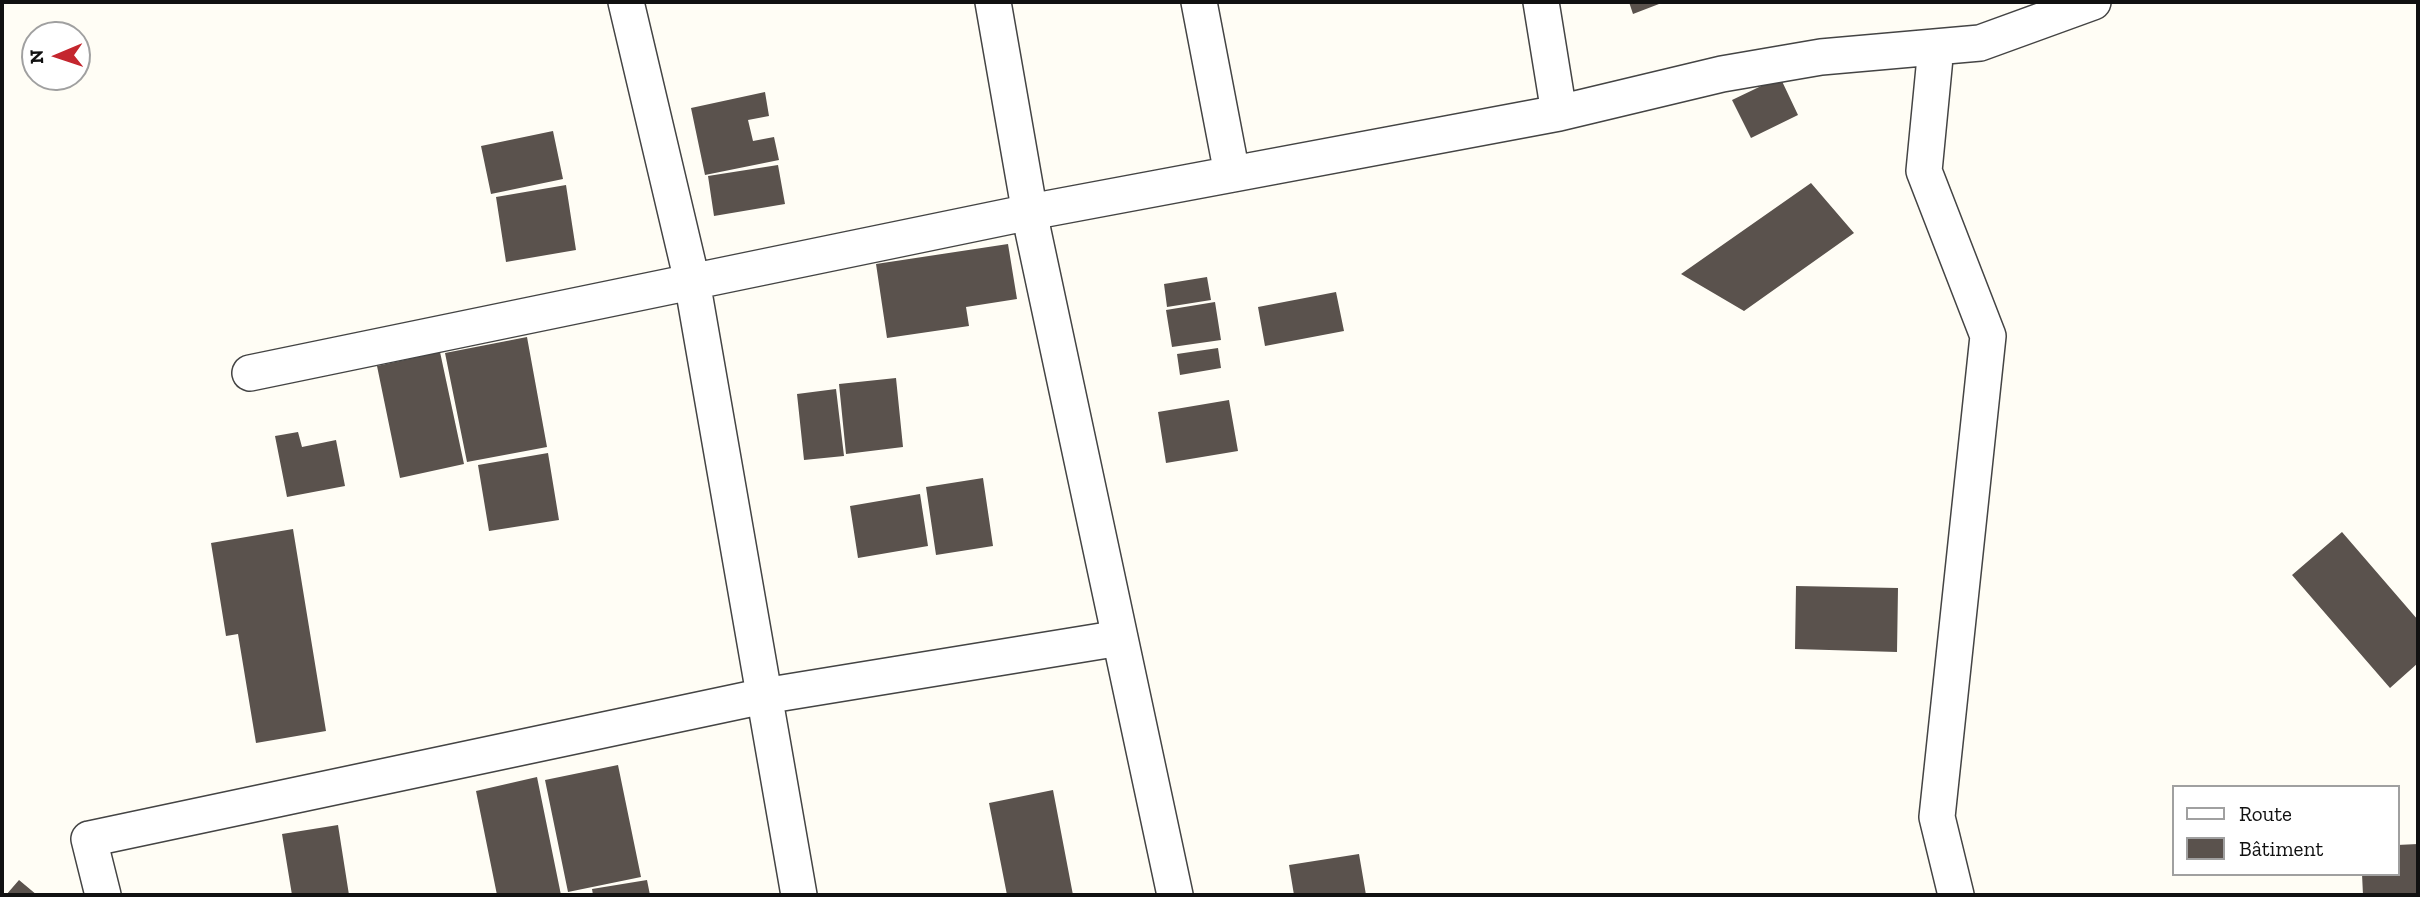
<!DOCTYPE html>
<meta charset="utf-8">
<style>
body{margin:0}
#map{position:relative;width:2420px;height:897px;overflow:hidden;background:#fffdf5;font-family:"Zilla Slab",serif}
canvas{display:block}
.frame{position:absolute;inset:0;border:4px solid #111;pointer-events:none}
.legend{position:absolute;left:2172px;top:785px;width:228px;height:91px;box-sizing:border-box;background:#fff;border:2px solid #a0a0a0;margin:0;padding:9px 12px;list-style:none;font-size:21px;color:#111}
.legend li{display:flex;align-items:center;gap:14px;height:35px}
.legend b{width:35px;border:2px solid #a0a0a0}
.north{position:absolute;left:21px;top:21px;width:70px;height:70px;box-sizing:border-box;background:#fff;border:2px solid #a0a0a0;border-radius:50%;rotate:268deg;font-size:19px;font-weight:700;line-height:28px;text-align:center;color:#111}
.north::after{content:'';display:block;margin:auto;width:24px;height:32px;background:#c4262e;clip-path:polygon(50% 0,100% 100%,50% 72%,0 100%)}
</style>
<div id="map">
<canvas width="2420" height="897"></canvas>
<div class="frame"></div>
<ul class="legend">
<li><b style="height:9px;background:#fff"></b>Route</li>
<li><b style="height:19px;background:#5a524d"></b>Bâtiment</li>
</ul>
<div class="north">N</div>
</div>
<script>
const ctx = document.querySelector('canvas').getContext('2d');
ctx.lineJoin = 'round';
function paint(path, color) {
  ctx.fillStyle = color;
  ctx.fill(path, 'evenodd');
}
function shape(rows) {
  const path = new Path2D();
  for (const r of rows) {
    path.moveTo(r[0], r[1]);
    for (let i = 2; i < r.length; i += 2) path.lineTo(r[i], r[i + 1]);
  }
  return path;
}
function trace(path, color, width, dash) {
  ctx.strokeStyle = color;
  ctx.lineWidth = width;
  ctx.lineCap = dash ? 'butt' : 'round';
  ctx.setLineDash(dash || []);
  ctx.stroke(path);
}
const building = shape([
 [1629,2,1658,2,1659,4,1633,14],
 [1780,77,1798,115,1751,138,1732,100],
 [765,92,769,116,748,120,753,141,774,137,779,160,705,175,691,108],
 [553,131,563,179,491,194,481,146],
 [778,165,785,204,714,216,708,176],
 [1811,183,1854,233,1744,311,1681,274],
 [566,185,576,250,506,262,496,197],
 [1008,244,1017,299,966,307,969,326,887,338,876,264],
 [1207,277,1211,300,1167,307,1164,284],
 [1336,292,1344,331,1265,346,1258,307],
 [1215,302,1221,340,1172,347,1166,310],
 [527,337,547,447,467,462,445,353],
 [1218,348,1221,368,1180,375,1177,354],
 [440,352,464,464,400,478,377,366],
 [896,378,903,447,846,454,839,384],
 [836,389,844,456,804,460,797,394],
 [1229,400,1238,451,1166,463,1158,412],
 [298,432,302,447,336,440,345,486,287,497,275,436],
 [548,453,559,520,489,531,478,465],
 [983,478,993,546,936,555,926,487],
 [920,494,928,546,858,558,850,506],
 [293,529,326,731,256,743,238,634,226,636,211,543],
 [2342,532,2418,620,2418,663,2390,688,2292,575],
 [1796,586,1898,588,1897,652,1795,649],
 [618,765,641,877,568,892,545,780],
 [537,777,561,895,497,895,476,791],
 [1053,790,1073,895,1007,895,989,803],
 [338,825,349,895,292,895,282,834],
 [2418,844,2418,895,2363,895,2362,874,2397,874,2397,845],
 [1359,854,1366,895,1294,895,1289,865],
 [19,880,37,895,6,895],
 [647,880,650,895,593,895,592,889]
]);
const minor = shape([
 [626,2,692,281,799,895],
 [993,2,1033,231,1175,895],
 [1199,2,1232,174],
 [1541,2,1559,113],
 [1936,47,1924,171,1988,336,1937,817,1956,895],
 [250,373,1030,212,1559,113,1722,74,1821,57,1980,43,2093,2],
 [103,895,89,839,764,696,1120,638]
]);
paint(building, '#5a524d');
trace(minor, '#444', 38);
trace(minor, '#fff', 35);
</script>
